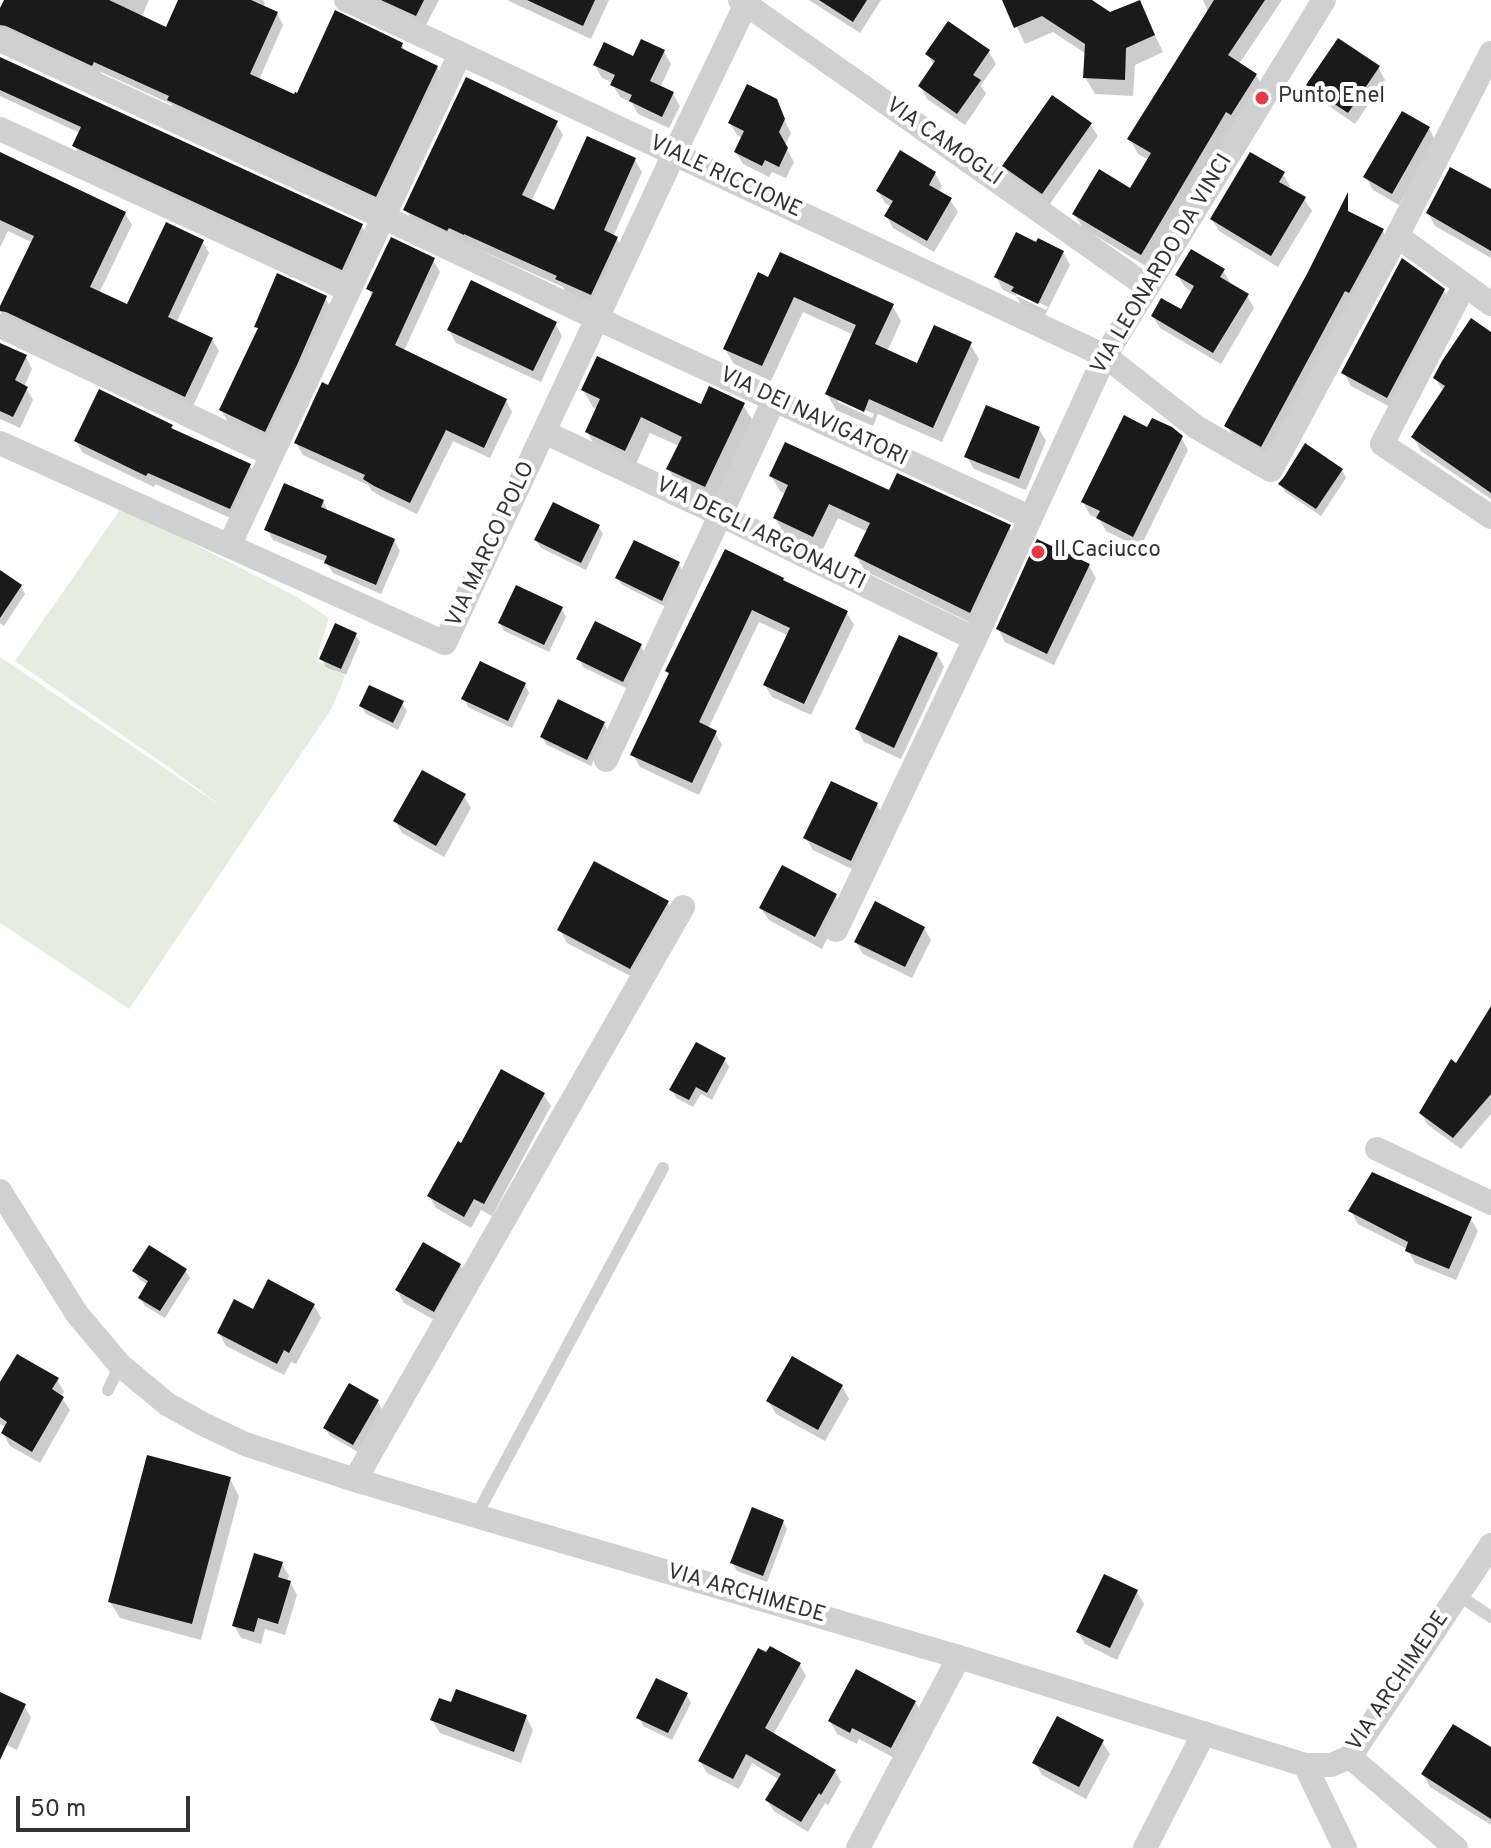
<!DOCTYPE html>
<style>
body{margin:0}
#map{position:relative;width:1491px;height:1848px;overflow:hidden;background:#fff;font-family:Overpass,sans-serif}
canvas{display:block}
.scale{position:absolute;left:16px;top:1796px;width:174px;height:36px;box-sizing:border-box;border:4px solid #333;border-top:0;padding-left:10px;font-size:24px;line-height:28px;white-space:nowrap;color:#333;-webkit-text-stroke:6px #fff;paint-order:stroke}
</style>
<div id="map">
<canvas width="1491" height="1848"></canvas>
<div class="scale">50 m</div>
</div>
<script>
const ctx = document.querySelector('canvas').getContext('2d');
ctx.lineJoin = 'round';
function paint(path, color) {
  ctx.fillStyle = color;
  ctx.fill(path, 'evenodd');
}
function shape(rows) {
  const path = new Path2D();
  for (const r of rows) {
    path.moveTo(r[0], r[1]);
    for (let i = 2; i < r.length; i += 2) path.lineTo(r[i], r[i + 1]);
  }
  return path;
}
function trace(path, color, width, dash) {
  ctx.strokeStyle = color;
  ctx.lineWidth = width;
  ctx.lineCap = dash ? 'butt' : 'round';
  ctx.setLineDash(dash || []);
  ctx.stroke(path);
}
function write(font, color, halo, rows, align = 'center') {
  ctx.font = font + ' Overpass,sans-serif';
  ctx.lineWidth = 8;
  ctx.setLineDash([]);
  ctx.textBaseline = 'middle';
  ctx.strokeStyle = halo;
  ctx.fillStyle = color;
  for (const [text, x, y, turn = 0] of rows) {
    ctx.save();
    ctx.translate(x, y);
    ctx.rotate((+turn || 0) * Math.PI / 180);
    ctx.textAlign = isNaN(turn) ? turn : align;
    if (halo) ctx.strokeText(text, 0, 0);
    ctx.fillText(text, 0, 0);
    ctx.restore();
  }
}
const green = shape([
 [122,507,297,597,329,618,316,660,345,676,332,708,129,1009,0,923,0,657,222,807,170,768,15,661]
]);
const shadow = shape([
 [6,0,149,0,141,18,167,30,180,0,263,0,265,3,263,8,277,13,283,25,259,80,295,96,402,45,407,53,437,67,443,79,383,208,176,112,171,104,101,72,99,76,0,38,0,13],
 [361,0,439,0,424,29],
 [507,0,609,0,591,39],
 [809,0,881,0,860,33],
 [1004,0,1088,0,1109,15,1139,2,1163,52,1135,65,1133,96,1095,94,1085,77,1086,54,1053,32,1025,44],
 [1203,0,1282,0,1239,64,1256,75,1264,89,1149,268,1083,228,1074,214,1131,190,1149,160,1138,154,1130,139,1208,12],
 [949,24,989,52,996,64,981,85,986,94,965,125,927,99,920,86,934,66,928,54],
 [664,52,671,64,660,88,673,94,680,106,669,128,638,114,632,103,620,97,613,85,614,83,602,78,595,65],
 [0,59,362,226,367,236,347,279,80,155,74,146,80,133,0,96],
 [1378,67,1385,80,1355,124,1316,97,1308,85],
 [775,101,791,133,785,146,794,162,786,178,772,172,769,177,743,164,736,152,742,138,737,135,730,123],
 [556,123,563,135,531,202,555,213,635,160,642,172,613,237,617,239,624,251,598,306,565,291,563,287,456,239,413,222,406,210],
 [1090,124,1098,136,1049,205,1011,179,1004,166],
 [1429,129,1436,141,1399,205,1373,190,1366,177],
 [0,162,125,213,132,225,99,293,128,307,202,241,209,253,176,323,212,339,219,351,192,408,6,323,0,311,33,243,8,231,0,247],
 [935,173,942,186,938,193,950,200,958,212,934,252,893,228,886,216,892,207,885,203,878,191],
 [1283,174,1290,186,1288,189,1304,199,1312,211,1278,267,1219,231,1212,219],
 [1491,191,1491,258,1435,226,1428,213],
 [1382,230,1390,243,1268,458,1234,438,1227,426],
 [1037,245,1063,252,1070,265,1045,315,1021,304,1016,296,1003,290,996,277],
 [1016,291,1048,307,1046,310,1016,296],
 [433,260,440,272,404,351,506,400,512,412,490,458,453,441,417,514,382,497,372,491,368,485,303,455,296,443,328,387,373,297,368,289],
 [1223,270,1230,283,1229,285,1247,296,1254,308,1221,364,1160,328,1153,316,1182,311,1192,292,1185,287,1177,275],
 [769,279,892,305,901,321,887,352,918,366,970,344,979,359,942,442,878,414,873,426,836,410,827,394,854,335,803,312,771,381,734,364,725,349],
 [838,398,874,414,872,418,838,402],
 [1444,291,1451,303,1394,409,1351,386,1344,373],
 [325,298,333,310,272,443,228,422,221,410,259,331,257,326],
 [555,323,562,336,541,382,456,343,449,330],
 [1491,334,1491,499,1421,451,1413,437,1444,392,1435,378],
 [0,345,26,357,32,369,24,387,26,388,33,400,20,428,0,419],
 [583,390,702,407,743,405,753,421,715,503,678,486,669,469,679,446,650,433,635,466,597,449,587,432,598,409,593,407],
 [171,426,175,432,250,466,257,478,237,521,155,484,154,487,83,453,76,441],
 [1039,429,1046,441,1026,490,974,469,967,457],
 [1148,429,1181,437,1188,450,1140,548,1106,531,1099,519,1090,515,1083,502],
 [1342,470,1346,478,1321,516,1285,492,1281,484],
 [771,476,890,493,1009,527,1018,542,979,627,865,571,856,556,868,532,838,518,822,551,784,533,775,518,786,494,780,491],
 [323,501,329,513,394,540,400,551,381,594,333,573,326,562,273,540,267,529],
 [598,526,603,534,586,570,541,548,536,540],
 [679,564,683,572,666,607,622,585,617,578],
 [1089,566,1096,578,1054,665,1005,642,998,629],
 [0,572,21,586,25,594,4,626,0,623],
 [783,579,786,584,847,613,854,625,811,715,772,697,765,685,789,636,759,622,708,729,715,732,722,745,699,795,640,767,633,755,670,676,667,671],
 [562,609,566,617,549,652,504,631,500,623],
 [355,634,360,642,346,675,326,667,322,659],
 [640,645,645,653,628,689,583,667,579,659],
 [937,654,944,667,901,759,864,742,857,729],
 [525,685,529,693,512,728,468,707,464,699],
 [402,703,407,711,398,730,366,714,361,706],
 [604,724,608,731,591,766,547,745,542,737],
 [464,796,471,808,444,857,402,833,395,821],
 [877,805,884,817,858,872,813,850,805,837],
 [835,895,842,908,822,949,769,920,761,908],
 [668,903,675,915,638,980,567,943,560,930],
 [924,928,931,940,912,978,863,954,856,942],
 [1491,1009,1491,1114,1461,1149,1428,1125,1421,1113,1457,1066],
 [724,1059,729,1067,712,1100,701,1094,693,1107,676,1098,672,1090],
 [543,1094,551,1106,492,1216,481,1210,471,1228,436,1208,429,1196],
 [1351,1211,1470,1218,1478,1231,1456,1280,1415,1263,1407,1249,1358,1224],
 [460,1265,467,1278,441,1324,404,1303,397,1290],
 [185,1270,190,1278,165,1318,145,1306,140,1298,148,1285,139,1279,134,1271],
 [314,1305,321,1318,296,1364,291,1362,284,1375,226,1346,219,1333,254,1312],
 [57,1380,64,1392,61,1397,70,1410,40,1463,10,1446,3,1433,6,1428,0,1424,0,1386],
 [842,1386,849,1399,825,1441,776,1414,768,1401],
 [378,1402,382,1410,358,1452,330,1436,325,1428],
 [230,1479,239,1496,201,1640,120,1618,110,1602],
 [783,1521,787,1529,767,1582,737,1571,732,1563],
 [282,1564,289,1576,287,1581,290,1582,297,1595,285,1635,265,1629,261,1644,241,1638,234,1625],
 [1137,1592,1144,1604,1117,1660,1085,1644,1078,1632],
 [800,1665,806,1676,773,1735,835,1771,841,1782,828,1805,825,1803,808,1832,774,1811,767,1800,780,1780,752,1763,739,1789,707,1773,700,1761],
 [0,1694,24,1705,31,1718,17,1750,0,1742],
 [687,1695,691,1703,672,1740,643,1726,639,1718],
 [915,1702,922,1714,898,1760,859,1739,857,1744,837,1734,830,1721],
 [526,1717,533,1730,521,1763,440,1733,432,1720],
 [1102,1742,1110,1754,1086,1799,1042,1775,1035,1763],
 [1491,1749,1491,1825,1430,1787,1423,1774]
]);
const building = shape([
 [4,0,109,0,166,27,178,0,251,0,278,12,250,74,294,94,295,92,297,93,335,10,403,43,401,48,438,66,376,197,167,100,169,96,94,62,92,66,6,26,0,25,0,8],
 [381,0,424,0,416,16],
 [527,0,595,0,583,26],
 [819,0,867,0,853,22],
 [1002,0,1092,0,1110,12,1140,0,1155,35,1126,48,1125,80,1083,78,1085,44,1042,16,1014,28],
 [1214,0,1265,0,1228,55,1257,74,1231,115,1226,112,1141,255,1072,214,1099,169,1130,188,1151,153,1127,139],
 [948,21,990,50,973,75,981,80,957,114,918,86,935,61,925,54],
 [1338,38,1380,66,1348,113,1306,85],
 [641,39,665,50,650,81,674,92,662,117,629,101,632,95,610,85,615,75,593,65,604,42,633,56],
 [0,57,363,224,342,270,72,146,81,127,0,90],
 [466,77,558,121,522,195,554,210,587,136,636,158,604,230,618,237,591,295,555,279,557,276,464,234,464,235,449,228,447,231,403,210],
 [747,84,777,99,785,119,779,132,788,148,779,167,765,160,762,166,734,152,744,131,728,123],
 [1052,95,1092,123,1042,194,1002,166],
 [1402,111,1430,127,1392,194,1363,177],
 [900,150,936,172,929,185,952,198,927,241,884,216,893,201,876,191],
 [0,152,126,212,90,287,127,304,166,222,204,240,168,317,213,338,185,397,6,312,0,311,0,306,34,236,0,220],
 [1250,152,1285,172,1279,182,1306,197,1271,256,1210,219],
 [1450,167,1491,189,1491,251,1426,213],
 [1348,192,1348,211,1384,229,1349,293,1345,291,1261,447,1224,426,1308,272],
 [1016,232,1036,242,1038,238,1064,251,1038,304,1011,291,1014,287,994,277],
 [391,237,435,258,395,345,507,399,484,448,446,430,410,503,374,486,363,479,365,475,294,443,322,382,328,385,373,292,366,289],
 [1191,249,1225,269,1220,277,1249,294,1213,353,1151,316,1161,298,1181,309,1194,286,1175,275],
 [780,252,894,304,875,344,917,363,934,325,972,342,933,428,869,399,864,412,825,394,856,325,794,297,762,366,723,349,758,272,768,277],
 [1402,258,1445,289,1387,398,1341,373],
 [277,273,327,296,297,365,265,432,219,410,258,328,254,327],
 [471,280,557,322,533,371,447,330],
 [1471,318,1491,332,1491,493,1411,437,1445,386,1433,378,1442,361],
 [0,343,27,355,15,380,28,387,13,417,0,411],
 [597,356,701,404,709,386,745,403,705,487,666,469,682,437,641,417,625,451,585,432,600,399,581,390],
 [99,389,173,425,171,428,251,464,230,509,148,473,146,476,74,441],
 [986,405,1040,427,1019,479,964,457],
 [1124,415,1147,427,1152,418,1172,427,1183,436,1133,537,1096,518,1100,511,1081,502],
 [785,442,889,490,897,473,1011,525,970,613,854,556,870,523,829,504,813,537,773,518,788,485,769,476],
 [1305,443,1343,469,1316,509,1278,484,1284,477],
 [284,483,324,500,321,507,395,539,376,585,324,563,327,556,264,530],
 [553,502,600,525,581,563,534,540],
 [1037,539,1090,564,1047,654,996,629],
 [634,540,680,562,662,601,615,578],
 [725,549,784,578,783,580,848,611,804,704,763,685,790,628,752,610,699,722,717,731,692,783,630,755,669,673,665,671],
 [0,570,22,585,0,618],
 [516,585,563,607,544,645,498,623],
 [595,621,642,644,623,682,576,659],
 [335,623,357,633,341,669,319,659],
 [899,635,938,653,894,748,855,729],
 [480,661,526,683,508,721,461,699],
 [369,685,404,701,393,723,359,706],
 [558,699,605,722,587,760,540,737],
 [422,770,466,794,436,846,393,821],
 [831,781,878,803,851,861,803,838],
 [594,861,669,901,630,969,557,930],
 [782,865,837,894,815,937,759,908],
 [875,901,925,927,905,967,854,942],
 [1491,1006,1491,1094,1453,1138,1419,1113,1451,1059,1456,1063],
 [696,1042,726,1058,707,1093,696,1087,689,1100,669,1090],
 [501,1069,545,1093,484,1204,474,1199,464,1217,427,1196,458,1141,461,1143],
 [1372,1172,1472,1217,1449,1269,1405,1251,1408,1242,1348,1211],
 [423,1242,461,1264,434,1312,395,1290],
 [149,1245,187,1269,160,1311,138,1298,148,1281,132,1271],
 [268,1279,315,1304,289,1353,284,1350,277,1364,217,1333,234,1299,253,1309],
 [17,1354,59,1378,52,1389,64,1397,32,1452,1,1433,7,1422,0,1417,0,1382],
 [792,1356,843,1385,818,1430,766,1401],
 [349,1383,379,1400,353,1445,323,1428],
 [147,1455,231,1477,192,1624,108,1602],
 [752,1507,784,1520,763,1576,730,1563],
 [254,1553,283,1562,278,1577,291,1581,278,1624,258,1618,254,1632,232,1626],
 [1104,1574,1138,1590,1110,1648,1076,1632],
 [770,1646,801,1663,765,1728,836,1770,821,1795,819,1793,801,1822,765,1800,781,1774,746,1754,733,1779,698,1761,758,1648,766,1652],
 [856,1669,916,1701,891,1748,852,1728,850,1733,828,1721],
 [656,1678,688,1693,668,1733,636,1718],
 [456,1689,527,1715,514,1752,430,1720,439,1698,451,1702],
 [0,1692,26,1704,0,1760],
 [1057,1716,1104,1740,1079,1787,1032,1763],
 [1453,1724,1491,1747,1491,1819,1421,1774]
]);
const lane = shape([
 [108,1390,120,1365],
 [476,1516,663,1168],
 [1458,1595,1491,1617]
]);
const street = shape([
 [346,0,1105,356,1196,427,1271,470,1397,236,1491,53],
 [740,0,1146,286],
 [0,40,383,217,598,319,1029,517],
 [0,129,349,290],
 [1397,236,1491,304],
 [1464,286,1382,444,1491,517],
 [0,326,272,455],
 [544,432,721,515,975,639],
 [0,443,445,643,674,154,746,4],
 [229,546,460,54],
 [606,760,774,400],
 [836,930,975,639,1105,356,1324,0],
 [1377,1149,1491,1203],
 [0,1191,77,1314,120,1365,167,1404,203,1424,245,1444,355,1480,476,1516,959,1657,1305,1765,1331,1765,1350,1757,1491,1545],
 [355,1480,683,907],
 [1350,1757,1456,1848],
 [1305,1765,1345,1848],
 [858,1848,959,1657],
 [1145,1848,1204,1733]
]);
const markers = [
 [1262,98,8,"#e63946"],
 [1038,552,8,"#e63946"]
];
const poiNames = [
 ["Punto Enel",1278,98],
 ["Il Caciucco",1054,552]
];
const streetNames = [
 ["VIA CAMOGLI",943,143,35],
 ["VIALE RICCIONE",725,178,25],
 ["VIA LEONARDO DA VINCI",1163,265,-59],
 ["VIA DEI NAVIGATORI",813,418,25],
 ["VIA DEGLI ARGONAUTI",760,535,26],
 ["VIA MARCO POLO",492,545,-65],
 ["VIA ARCHIMEDE",746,1595,16],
 ["VIA ARCHIMEDE",1399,1682,-56]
];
paint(green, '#e6ecdf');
paint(shadow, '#0003');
paint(building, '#1a1a1a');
trace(lane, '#d0d0d0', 12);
trace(street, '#d0d0d0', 24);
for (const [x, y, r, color] of markers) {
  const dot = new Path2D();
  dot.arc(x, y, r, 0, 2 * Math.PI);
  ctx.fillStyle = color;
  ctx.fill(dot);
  trace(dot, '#fff', 3);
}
write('22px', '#333', '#fff', poiNames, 'left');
write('22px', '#333', '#fff', streetNames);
</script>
